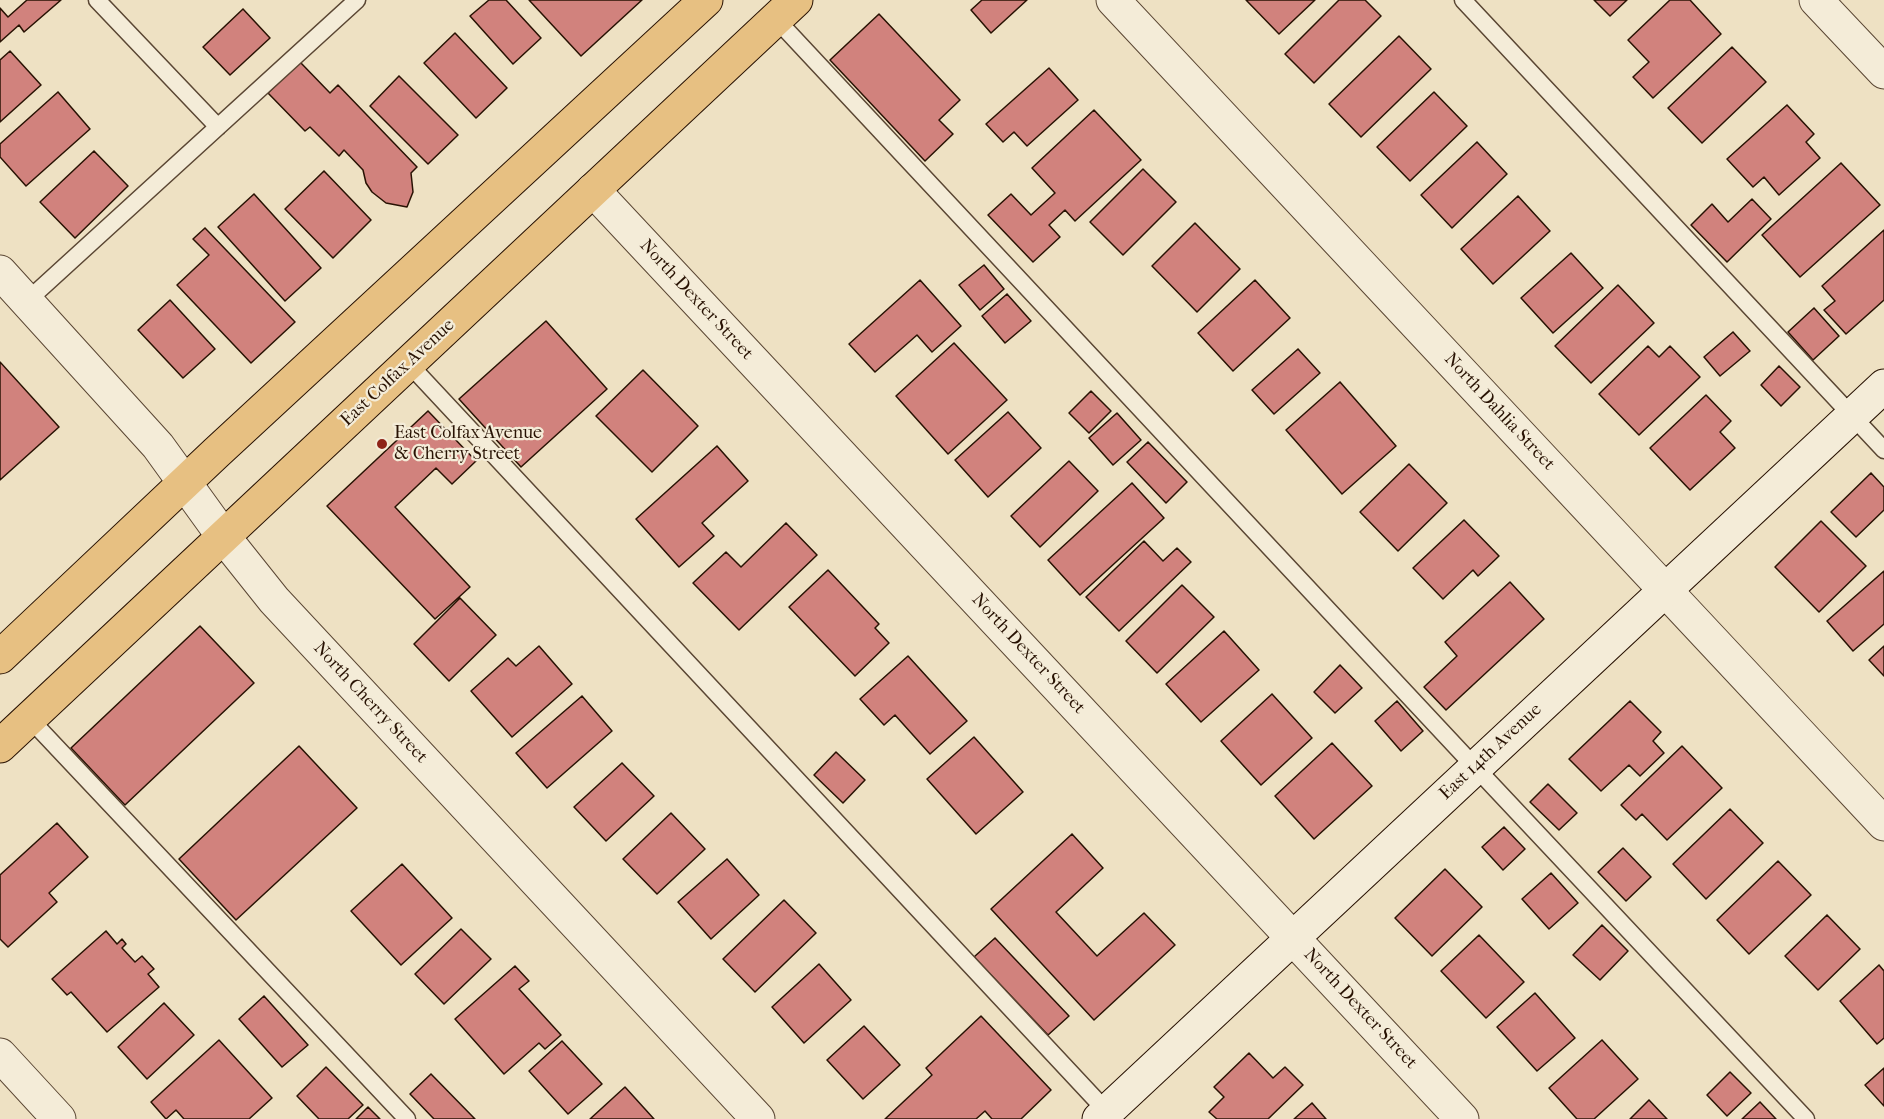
<!DOCTYPE html>
<style>
body{margin:0}
canvas{display:block;background:#eee1c3}
</style>
<canvas width="1884" height="1119"></canvas>
<script>
const ctx = document.querySelector('canvas').getContext('2d');
ctx.lineJoin = 'round';
function paint(path, color) {
  ctx.fillStyle = color;
  ctx.fill(path, 'evenodd');
}
function shape(rows) {
  const path = new Path2D();
  for (const r of rows) {
    path.moveTo(r[0], r[1]);
    for (let i = 2; i < r.length; i += 2) path.lineTo(r[i], r[i + 1]);
  }
  return path;
}
function trace(path, color, width, dash) {
  ctx.strokeStyle = color;
  ctx.lineWidth = width;
  ctx.lineCap = dash ? 'butt' : 'round';
  ctx.setLineDash(dash || []);
  ctx.stroke(path);
}
function write(font, color, halo, rows, align = 'center') {
  ctx.font = font + ' "IM FELL French Canon",serif';
  ctx.lineWidth = 4.5;
  ctx.setLineDash([]);
  ctx.textBaseline = 'middle';
  ctx.strokeStyle = halo;
  ctx.fillStyle = color;
  for (const [text, x, y, turn = 0] of rows) {
    ctx.save();
    ctx.translate(x, y);
    ctx.rotate((+turn || 0) * Math.PI / 180);
    ctx.textAlign = isNaN(turn) ? turn : align;
    if (halo) ctx.strokeText(text, 0, 0);
    ctx.fillText(text, 0, 0);
    ctx.restore();
  }
}
const building = shape([
 [27,0,61,0,24,32,19,25,0,42,0,8,8,17,27,0],
 [489,0,506,0,541,38,513,64,470,16,489,0],
 [529,0,642,0,581,56,529,0],
 [982,0,1027,0,991,33,971,10,982,0],
 [1246,0,1315,0,1279,34,1246,0],
 [1339,0,1365,0,1381,16,1314,83,1285,54,1339,0],
 [1594,0,1627,0,1610,16,1594,0],
 [1670,0,1690,0,1721,34,1653,98,1633,77,1649,62,1628,40,1670,0],
 [243,9,270,38,230,75,203,47,243,9],
 [879,14,960,100,939,120,953,134,925,161,830,60,879,14],
 [455,33,507,88,476,118,424,63,455,33],
 [1399,36,1431,69,1361,137,1329,104,1399,36],
 [1732,47,1766,82,1702,143,1668,108,1732,47],
 [10,51,41,85,0,122,0,60,10,51],
 [300,62,330,93,338,85,417,167,411,173,413,192,407,207,386,203,372,192,366,183,363,170,344,150,339,156,310,127,305,131,268,93,300,62],
 [1049,68,1078,100,1027,146,1014,132,1003,142,986,124,1049,68],
 [399,76,458,135,428,164,370,106,399,76],
 [58,92,90,129,26,186,0,157,0,144,58,92],
 [1434,92,1467,126,1410,181,1377,147,1434,92],
 [1787,105,1814,134,1806,142,1820,158,1779,195,1764,177,1753,187,1727,159,1787,105],
 [1094,110,1141,160,1075,221,1065,210,1049,225,1060,237,1033,262,988,215,1011,194,1031,215,1055,193,1032,168,1094,110],
 [1477,142,1507,174,1452,228,1421,195,1477,142],
 [94,151,128,186,75,238,40,202,94,151],
 [1841,163,1880,205,1800,277,1762,235,1841,163],
 [1143,169,1176,202,1123,255,1090,222,1143,169],
 [324,171,371,220,333,258,285,209,324,171],
 [254,194,321,268,285,301,218,227,254,194],
 [1518,196,1550,231,1493,284,1461,249,1518,196],
 [1752,199,1771,219,1727,262,1691,225,1712,204,1728,222,1752,199],
 [1195,223,1240,269,1197,312,1152,266,1195,223],
 [205,228,295,322,251,363,177,285,209,255,193,239,205,228],
 [1884,230,1884,300,1846,334,1824,310,1835,301,1822,286,1884,230],
 [1571,253,1603,288,1553,333,1521,298,1571,253],
 [984,265,1004,289,980,310,959,285,984,265],
 [920,280,961,326,932,352,917,335,875,372,849,344,920,280],
 [1255,280,1290,318,1233,371,1198,333,1255,280],
 [1618,285,1654,323,1591,383,1555,346,1618,285],
 [1007,294,1031,321,1005,343,982,316,1007,294],
 [170,300,215,349,183,378,138,330,170,300],
 [1814,308,1839,336,1813,360,1788,332,1814,308],
 [546,321,607,389,521,467,459,399,546,321],
 [1733,332,1750,351,1720,376,1704,357,1733,332],
 [954,343,1007,400,948,454,896,396,954,343],
 [1648,346,1659,357,1670,346,1700,377,1639,435,1599,394,1648,346],
 [1298,349,1320,373,1274,414,1252,390,1298,349],
 [0,362,59,427,0,480,0,362],
 [1779,366,1800,387,1781,406,1761,385,1779,366],
 [643,370,698,426,652,472,596,416,643,370],
 [1340,382,1396,446,1342,494,1286,430,1340,382],
 [1091,391,1111,411,1089,433,1069,413,1091,391],
 [1706,395,1731,421,1720,432,1735,448,1690,490,1650,448,1706,395],
 [428,411,476,461,452,484,436,468,395,507,470,587,435,619,327,506,428,411],
 [1008,412,1041,448,988,497,955,460,1008,412],
 [1117,413,1141,440,1113,465,1089,438,1117,413],
 [1148,442,1187,482,1166,503,1127,462,1148,442],
 [717,446,748,481,702,523,714,536,679,567,636,519,717,446],
 [1069,461,1098,491,1040,547,1011,516,1069,461],
 [1409,464,1447,503,1398,551,1360,512,1409,464],
 [1871,473,1884,487,1884,510,1856,537,1831,512,1871,473],
 [1132,483,1164,518,1080,595,1048,560,1132,483],
 [1464,520,1499,556,1478,576,1473,570,1443,599,1413,568,1464,520],
 [1821,521,1866,566,1819,612,1775,567,1821,521],
 [786,523,817,555,739,630,693,583,726,552,741,567,786,523],
 [1144,541,1163,561,1177,548,1191,562,1119,631,1086,597,1144,541],
 [828,570,879,624,875,628,889,643,855,676,789,607,828,570],
 [1884,571,1884,624,1853,651,1827,621,1884,571],
 [1510,582,1544,619,1446,710,1424,687,1457,656,1445,642,1510,582],
 [1182,585,1214,617,1157,673,1126,641,1182,585],
 [460,598,496,635,449,681,414,644,460,598],
 [200,626,254,683,125,805,71,748,200,626],
 [1224,631,1259,670,1201,722,1166,684,1224,631],
 [539,646,572,684,512,737,471,691,508,658,516,666,539,646],
 [1884,646,1884,676,1869,660,1884,646],
 [908,656,967,721,930,754,895,715,884,725,860,699,908,656],
 [1340,665,1362,688,1335,713,1314,692,1340,665],
 [1272,694,1312,738,1261,785,1221,741,1272,694],
 [582,696,612,731,547,788,516,753,582,696],
 [1397,701,1423,731,1401,751,1375,721,1397,701],
 [1630,701,1661,732,1653,741,1664,753,1640,776,1629,765,1601,791,1569,759,1630,701],
 [974,737,1023,792,976,834,927,779,974,737],
 [1332,743,1372,786,1314,839,1275,796,1332,743],
 [299,746,357,808,236,920,179,859,299,746],
 [1682,746,1722,788,1667,840,1642,814,1636,820,1621,805,1682,746],
 [836,752,865,780,843,803,814,775,836,752],
 [622,763,654,796,606,841,574,807,622,763],
 [1548,784,1577,813,1559,830,1530,802,1548,784],
 [1730,809,1763,843,1706,899,1673,864,1730,809],
 [671,813,705,849,657,894,623,859,671,813],
 [57,823,88,857,49,893,57,902,8,947,0,939,0,875,57,823],
 [1504,827,1525,849,1503,870,1482,847,1504,827],
 [1072,834,1103,868,1056,912,1097,956,1144,913,1175,945,1094,1020,991,909,1072,834],
 [1623,848,1651,877,1626,901,1598,872,1623,848],
 [727,859,759,895,711,939,678,902,727,859],
 [1778,861,1811,895,1749,954,1717,920,1778,861],
 [402,864,452,918,401,965,351,911,402,864],
 [1445,869,1482,907,1432,956,1395,918,1445,869],
 [1551,873,1578,903,1549,929,1522,899,1551,873],
 [784,900,816,933,755,992,723,959,784,900],
 [1827,915,1860,949,1818,990,1785,956,1827,915],
 [1602,925,1628,951,1600,980,1573,955,1602,925],
 [461,929,491,959,444,1004,415,974,461,929],
 [106,931,117,944,122,939,126,944,122,948,135,962,142,956,154,969,148,974,159,987,107,1032,71,992,67,995,52,979,106,931],
 [1479,935,1524,982,1486,1018,1441,971,1479,935],
 [995,938,1069,1016,1048,1035,974,957,995,938],
 [819,964,851,1000,804,1043,772,1007,819,964],
 [1879,965,1884,971,1884,1038,1877,1044,1840,1001,1879,965],
 [515,966,529,981,519,989,561,1035,545,1049,539,1043,504,1074,455,1019,515,966],
 [1535,993,1575,1038,1537,1071,1497,1027,1535,993],
 [264,996,308,1045,282,1067,239,1019,264,996],
 [164,1003,194,1035,147,1079,118,1047,164,1003],
 [981,1016,1051,1090,1021,1119,992,1119,985,1111,976,1119,885,1119,932,1075,926,1068,981,1016],
 [864,1026,900,1065,863,1099,827,1060,864,1026],
 [219,1040,272,1098,249,1119,184,1119,176,1110,166,1119,151,1102,219,1040],
 [1602,1040,1638,1079,1594,1119,1577,1119,1549,1088,1602,1040],
 [562,1041,602,1084,568,1114,529,1071,562,1041],
 [1249,1053,1273,1078,1285,1067,1303,1085,1268,1119,1217,1119,1209,1112,1224,1097,1214,1087,1249,1053],
 [326,1067,363,1105,348,1119,319,1119,297,1096,326,1067],
 [1884,1068,1884,1106,1865,1085,1884,1068],
 [1730,1072,1751,1093,1727,1116,1707,1095,1730,1072],
 [431,1074,475,1119,434,1119,410,1094,431,1074],
 [625,1087,654,1119,590,1119,625,1087],
 [1649,1100,1667,1119,1630,1119,1649,1100],
 [1760,1102,1776,1119,1742,1119,1760,1102],
 [1312,1103,1326,1119,1294,1119,1312,1103],
 [368,1107,380,1119,356,1119,368,1107]
]);
const service = shape([
 [97,0,218,127],
 [1463,0,1884,450],
 [776,19,1475,767,1806,1119],
 [27,301,357,0],
 [408,363,1111,1116],
 [29,718,407,1119]
]);
const minor = shape([
 [1113,0,1884,824],
 [1816,0,1884,72],
 [593,190,1462,1119],
 [0,272,158,446,223,536,274,600,758,1119],
 [0,1055,59,1119]
]);
const secondary = shape([
 [1099,1119,1884,386]
]);
const primary = shape([
 [0,657,216,453,706,0],
 [0,746,796,0]
]);
const markers = [
 [382,444,6,"#8f2418"]
];
const streetNames = [
 ["North Dexter Street",696,300,47],
 ["East Colfax Avenue",398,373,-43],
 ["North Dahlia Street",1499,412,47],
 ["North Dexter Street",1028,654,47],
 ["North Cherry Street",370,703,47],
 ["East 14th Avenue",1491,752,-43],
 ["North Dexter Street",1360,1009,47]
];
const poiNames = [
 ["East Colfax Avenue",394,434],
 ["& Cherry Street",394,455]
];
paint(building, '#d1827d');
trace(building, '#281203', 1.5);
trace(service, '#5a4633', 19);
trace(minor, '#5a4633', 35);
trace(secondary, '#281203', 35);
trace(primary, '#281203', 35);
trace(service, '#f4ecd8', 16);
trace(minor, '#f4ecd8', 33);
trace(secondary, '#f4ecd8', 33);
trace(primary, '#e7c082', 33);
for (const [x, y, r, color] of markers) {
  const dot = new Path2D();
  dot.arc(x, y, r, 0, 2 * Math.PI);
  ctx.fillStyle = color;
  ctx.fill(dot);
  trace(dot, '#f4ecd8', 2);
}
write('18px', '#281203', '#f4ecd8', streetNames);
write('18px', '#281203', '#f4ecd8', poiNames, 'left');
</script>
